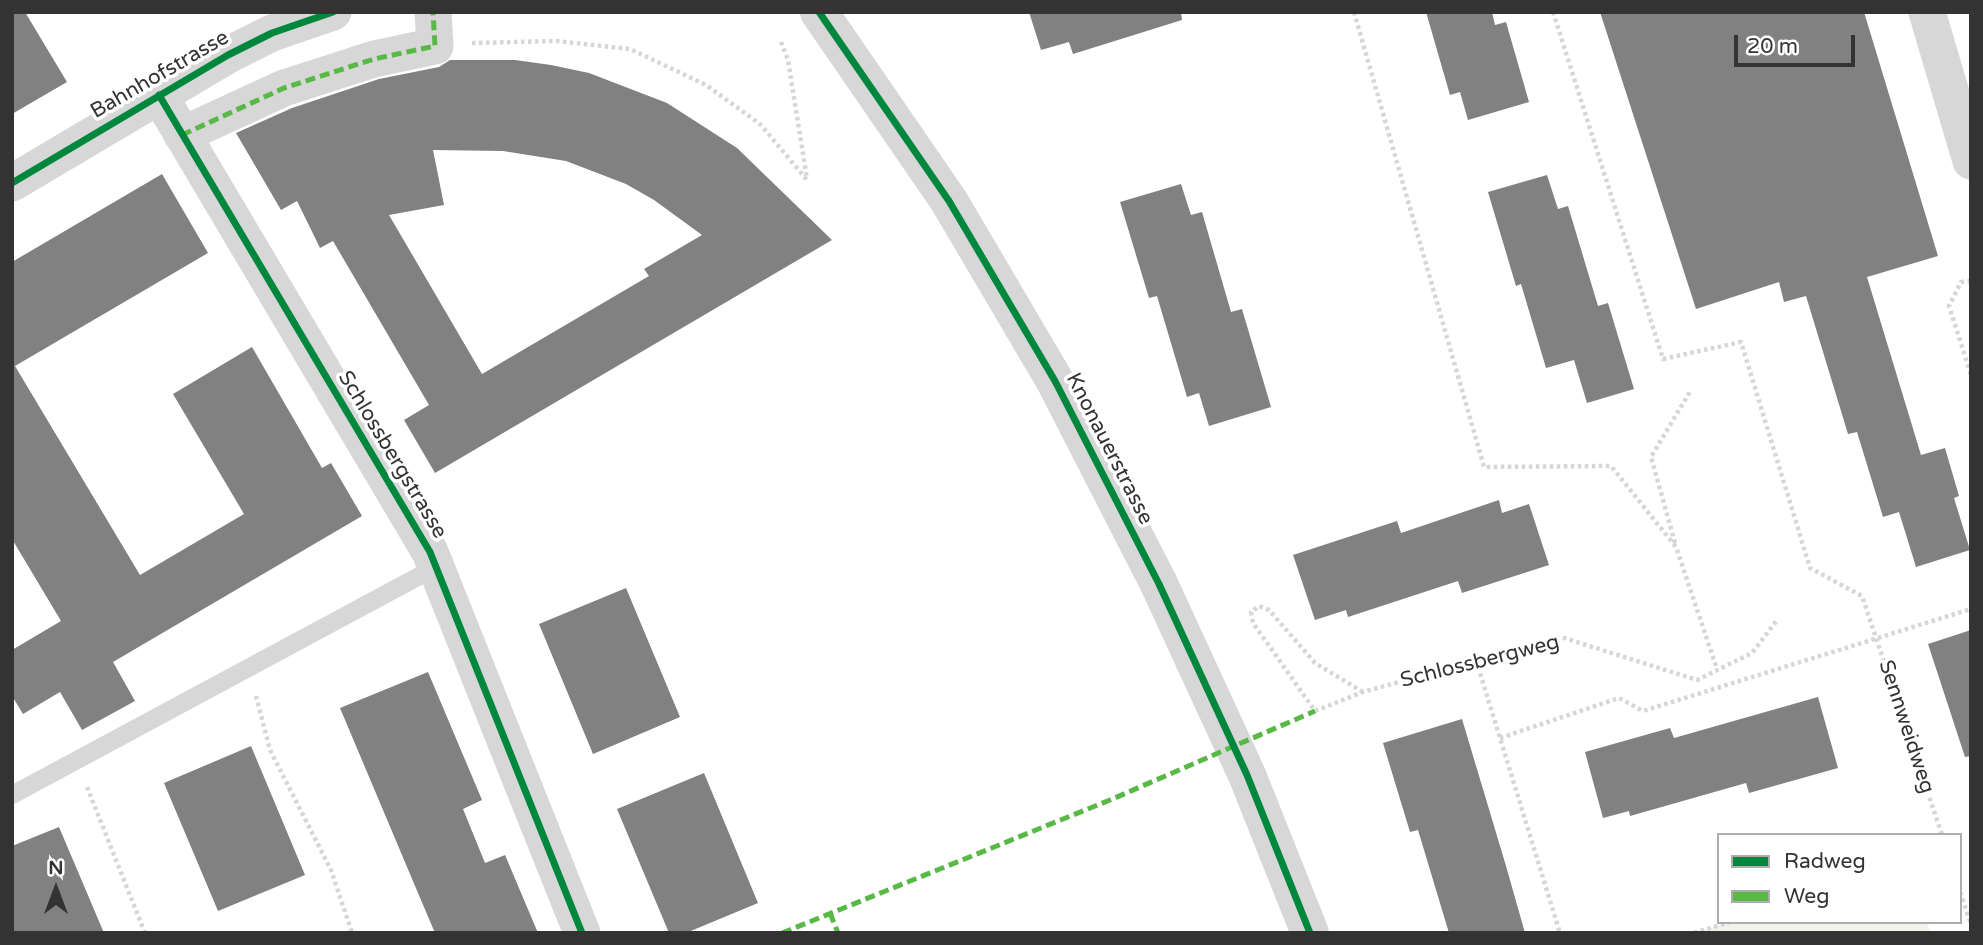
<!DOCTYPE html>
<style>
body{margin:0}
#map{position:relative;width:1983px;height:945px;overflow:hidden;background:#fff;font-family:"Varela Round",sans-serif}
canvas{display:block}
.frame{position:absolute;inset:0;border:14px solid #333;pointer-events:none}
.legend{position:absolute;left:1717px;top:833px;width:245px;height:91px;box-sizing:border-box;background:#fff;border:2px solid #adadad;margin:0;padding:9px 12px;list-style:none;font-size:21px;color:#333}
.legend li{display:flex;align-items:center;gap:14px;height:35px}
.legend b{width:35px;border:2px solid #adadad}
.north{position:absolute;left:21px;top:854px;width:70px;height:70px;-webkit-text-stroke:5px #fff;paint-order:stroke;rotate:0deg;font-size:19px;font-weight:700;line-height:28px;text-align:center;color:#333}
.north::after{content:'';display:block;margin:auto;width:24px;height:32px;background:#333;clip-path:polygon(50% 0,100% 100%,50% 72%,0 100%)}
.scale{position:absolute;left:1734px;top:35px;width:121px;height:32px;box-sizing:border-box;border:4px solid #333;border-top:0;padding-left:9px;font-size:21px;line-height:24px;white-space:nowrap;color:#333;-webkit-text-stroke:5px #fff;paint-order:stroke}
</style>
<div id="map">
<canvas width="1983" height="945"></canvas>
<div class="frame"></div>
<ul class="legend">
<li><b style="height:9px;background:#00873e"></b>Radweg</li>
<li><b style="height:9px;background:#58b947"></b>Weg</li>
</ul>
<div class="north">N</div>
<div class="scale">20 m</div>
</div>
<script>
const ctx = document.querySelector('canvas').getContext('2d');
ctx.lineJoin = 'round';
function paint(path, color) {
  ctx.fillStyle = color;
  ctx.fill(path, 'evenodd');
}
function shape(rows) {
  const path = new Path2D();
  for (const r of rows) {
    path.moveTo(r[0], r[1]);
    for (let i = 2; i < r.length; i += 2) path.lineTo(r[i], r[i + 1]);
  }
  return path;
}
function trace(path, color, width, dash) {
  ctx.strokeStyle = color;
  ctx.lineWidth = width;
  ctx.lineCap = dash ? 'butt' : 'round';
  ctx.setLineDash(dash || []);
  ctx.stroke(path);
}
function write(font, color, halo, rows, align = 'center') {
  ctx.font = font + ' "Varela Round",sans-serif';
  ctx.lineWidth = 7;
  ctx.setLineDash([]);
  ctx.textBaseline = 'middle';
  ctx.strokeStyle = halo;
  ctx.fillStyle = color;
  for (const [text, x, y, turn = 0] of rows) {
    ctx.save();
    ctx.translate(x, y);
    ctx.rotate((+turn || 0) * Math.PI / 180);
    ctx.textAlign = isNaN(turn) ? turn : align;
    if (halo) ctx.strokeText(text, 0, 0);
    ctx.fillText(text, 0, 0);
    ctx.restore();
  }
}
const green = shape([
 [1730,922,1927,922,1930,933,1694,933]
]);
const building = shape([
 [12,12,25,12,67,82,12,114],
 [1029,12,1181,12,1182,20,1073,54,1069,42,1041,50],
 [1426,12,1492,12,1495,25,1506,22,1529,102,1468,120,1460,92,1450,95],
 [1600,12,1864,12,1938,256,1867,277,1921,455,1945,448,1959,496,1954,498,1970,550,1916,567,1899,512,1883,517,1857,432,1848,434,1806,296,1784,302,1779,282,1696,309],
 [450,60,515,60,551,65,589,73,667,103,737,148,832,240,435,473,404,420,429,405,333,241,320,248,297,201,281,210,236,133,292,108,379,79,439,67],
 [433,150,503,151,566,161,626,184,654,200,702,235,644,269,649,276,482,374,389,215,444,205],
 [162,174,208,253,15,366,140,575,244,514,173,394,252,347,322,468,331,463,362,516,113,662,135,701,82,730,60,692,23,714,12,696,12,650,61,621,12,539,12,262],
 [1547,175,1558,209,1568,206,1598,306,1608,303,1634,389,1587,403,1574,360,1546,368,1521,284,1516,286,1488,192],
 [1181,184,1191,215,1202,212,1231,312,1242,309,1271,407,1209,426,1199,393,1187,397,1157,296,1149,298,1120,202],
 [1499,500,1502,513,1529,504,1549,565,1462,593,1458,581,1348,617,1346,610,1315,620,1293,555,1397,521,1401,533],
 [626,588,680,717,593,754,539,624],
 [1971,630,1971,756,1965,757,1928,644],
 [428,672,482,800,463,809,485,863,505,855,538,933,435,933,418,893,340,708],
 [1818,697,1838,768,1749,793,1746,783,1630,816,1629,811,1603,818,1585,752,1670,728,1674,738],
 [1462,719,1506,866,1525,933,1449,933,1418,830,1410,832,1383,743],
 [251,746,305,875,218,911,164,783],
 [704,773,758,903,686,933,669,933,617,809],
 [59,827,104,933,12,933,12,846]
]);
const path = shape([
 [1354,12,1484,467,1611,466,1676,547,1717,669],
 [1553,12,1663,359,1741,342,1810,568,1862,596,1942,835],
 [781,42,788,60,807,179],
 [472,43,556,41,630,49,706,85,760,124,807,180],
 [1971,281,1961,282,1949,306,1971,375],
 [1675,543,1651,457,1691,390],
 [1476,660,1560,933],
 [1363,692,1315,663,1269,610,1259,606,1251,612,1253,623,1315,711,1363,692,1561,637,1697,680,1752,653,1778,619],
 [256,696,270,750,331,870,352,933],
 [1500,738,1619,698,1643,711,1971,609],
 [87,787,145,933],
 [1960,892,1971,924],
 [1694,933,1730,922]
]);
const service = shape([
 [12,795,436,567]
]);
const minor = shape([
 [1927,12,1971,161],
 [159,95,430,552,582,933],
 [182,135,284,88,374,59,435,46,433,12],
 [12,183,228,55,272,33,333,12]
]);
const tertiary = shape([
 [819,12,949,201,1055,381,1159,584,1247,775,1310,933]
]);
const quiet = shape([
 [182,135,284,88,374,59,435,46,433,12],
 [830,913,838,933],
 [782,933,1110,800,1315,711]
]);
const cycleway = shape([
 [819,12,949,201,1055,381,1159,584,1247,775,1310,933],
 [159,95,430,552,582,933],
 [12,183,228,55,272,33,333,12]
]);
const streetNames = [
 ["Bahnhofstrasse",160,75,-30],
 ["Knonauerstrasse",1109,449,63],
 ["Schlossbergstrasse",392,455,59],
 ["Schlossbergweg",1480,662,-14],
 ["Sennweidweg",1906,727,72]
];
paint(green, '#f1f5ed');
paint(building, '#818181');
trace(path, '#d6d6d6', 4.5, [3.5, 3.5]);
trace(service, '#d7d7d7', 18);
trace(minor, '#d7d7d7', 37);
trace(tertiary, '#d7d7d7', 38);
trace(quiet, '#58b947', 5, [10, 5]);
trace(cycleway, '#00873e', 7);
write('21px', '#333', '#fff', streetNames);
</script>
